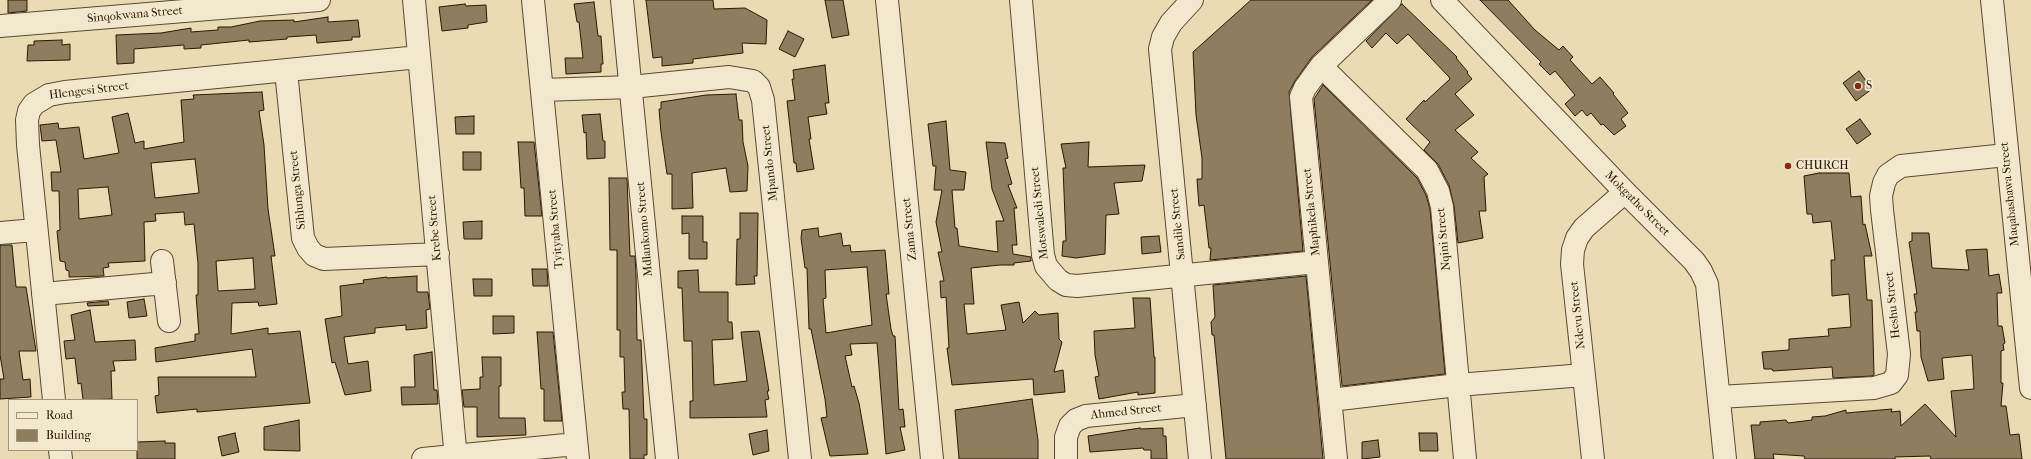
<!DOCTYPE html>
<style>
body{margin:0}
#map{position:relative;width:2031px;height:459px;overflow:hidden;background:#e9dbb4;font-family:"IM FELL French Canon",serif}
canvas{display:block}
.legend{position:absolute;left:8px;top:399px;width:130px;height:52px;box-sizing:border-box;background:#f1e8ce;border:1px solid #a2947c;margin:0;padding:5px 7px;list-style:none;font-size:12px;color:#2c1701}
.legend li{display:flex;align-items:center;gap:8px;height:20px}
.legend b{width:20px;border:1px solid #a2947c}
</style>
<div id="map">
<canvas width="2031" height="459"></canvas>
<ul class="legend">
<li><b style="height:5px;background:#f1e8ce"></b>Road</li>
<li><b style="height:11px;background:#8e7d5e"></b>Building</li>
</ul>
</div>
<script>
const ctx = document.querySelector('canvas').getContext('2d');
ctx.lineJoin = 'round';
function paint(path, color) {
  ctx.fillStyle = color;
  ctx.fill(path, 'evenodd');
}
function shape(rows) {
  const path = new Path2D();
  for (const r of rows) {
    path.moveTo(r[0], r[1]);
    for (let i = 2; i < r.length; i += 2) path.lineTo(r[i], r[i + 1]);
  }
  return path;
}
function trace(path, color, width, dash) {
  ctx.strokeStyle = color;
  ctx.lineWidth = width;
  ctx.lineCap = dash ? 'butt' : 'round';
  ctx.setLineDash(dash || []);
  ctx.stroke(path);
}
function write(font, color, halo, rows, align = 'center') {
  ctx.font = font + ' "IM FELL French Canon",serif';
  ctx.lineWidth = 4;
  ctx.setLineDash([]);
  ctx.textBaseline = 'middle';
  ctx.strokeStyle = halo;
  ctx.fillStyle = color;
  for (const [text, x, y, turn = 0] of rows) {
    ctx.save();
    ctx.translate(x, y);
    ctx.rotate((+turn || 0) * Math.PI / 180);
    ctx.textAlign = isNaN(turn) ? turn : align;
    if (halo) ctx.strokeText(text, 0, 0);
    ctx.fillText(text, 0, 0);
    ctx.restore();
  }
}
const building = shape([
 [8,0,27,0,27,11,8,13,8,0],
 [646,0,713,0,714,9,745,8,767,20,766,44,742,43,743,53,693,59,693,63,662,66,662,57,653,58,646,0],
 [825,0,843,0,849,35,832,38,825,0],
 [1251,0,1372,0,1312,57,1295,81,1289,92,1303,251,1210,260,1211,248,1209,248,1204,205,1199,206,1197,179,1202,179,1202,158,1196,115,1193,52,1251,0],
 [1480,0,1508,0,1535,30,1559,50,1563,46,1573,57,1570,60,1592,84,1600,77,1614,93,1613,94,1628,113,1621,119,1626,126,1614,135,1603,124,1601,125,1591,113,1587,116,1582,110,1575,116,1565,104,1575,95,1555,71,1550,75,1539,64,1541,62,1480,0],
 [594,2,598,36,601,36,603,64,601,64,601,72,566,74,565,58,583,58,579,22,577,22,574,4,594,2],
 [465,4,466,6,486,5,487,22,468,25,468,28,442,31,439,7,465,4],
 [1402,4,1457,57,1456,58,1468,72,1467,73,1472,79,1455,94,1474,115,1455,130,1478,152,1471,158,1488,174,1484,177,1486,211,1479,211,1483,238,1458,243,1454,206,1449,185,1438,164,1424,150,1430,142,1406,119,1424,100,1425,102,1450,79,1449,77,1408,34,1397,44,1386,33,1372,48,1366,41,1402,4],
 [328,17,328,22,358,20,360,37,352,37,352,40,317,43,316,35,287,37,287,39,249,42,249,40,201,45,201,48,184,49,184,45,134,49,134,63,117,64,116,35,161,33,191,28,191,32,218,30,218,27,231,27,260,21,294,20,294,22,328,17],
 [788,31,804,39,795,57,779,49,788,31],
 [62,40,62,45,70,44,70,60,27,61,28,45,34,45,34,41,62,40],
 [825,65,829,103,825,103,827,114,808,117,811,139,809,139,814,169,797,172,796,163,794,163,787,101,795,100,792,79,794,79,793,70,825,65],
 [1859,71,1872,89,1856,101,1843,83,1859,71],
 [1323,85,1417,178,1426,195,1430,209,1445,374,1342,386,1314,99,1323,85],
 [262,92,264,110,259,111,264,145,268,209,275,256,271,256,277,304,259,306,258,302,232,303,231,334,268,328,268,334,300,331,310,403,197,412,197,409,157,413,155,396,159,395,158,377,256,377,252,349,156,362,155,348,195,341,195,334,199,334,196,295,198,295,198,263,194,224,185,225,184,212,155,214,156,221,144,222,145,261,108,263,109,267,103,268,104,276,69,277,69,271,66,270,65,262,60,261,57,231,60,230,59,191,52,191,51,172,61,172,56,140,42,141,40,125,58,123,59,129,79,127,84,159,119,153,112,117,128,113,135,143,144,141,144,149,184,142,181,100,194,99,193,95,262,92],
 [195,159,199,193,155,198,151,163,195,159],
 [108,187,112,215,79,219,78,189,108,187],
 [253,258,255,289,218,291,216,261,253,258],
 [736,94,739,120,742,120,743,142,748,166,747,191,730,192,726,168,692,173,693,208,672,209,672,174,667,174,661,132,659,109,661,109,661,102,706,95,736,94],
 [600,114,603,141,605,141,605,158,587,159,586,132,584,133,582,115,600,114],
 [474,116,474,134,456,134,455,117,474,116],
 [1860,119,1871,134,1857,144,1846,129,1860,119],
 [946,121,950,170,966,172,964,190,952,190,955,228,957,228,959,246,998,252,996,221,1004,221,992,189,986,142,1005,143,1008,158,1005,159,1012,184,1008,185,1017,208,1014,208,1017,245,1012,245,1013,254,1031,257,1031,261,1014,263,1014,265,1000,265,971,268,974,304,964,304,967,334,1006,330,1001,305,1019,302,1023,323,1035,311,1039,315,1058,313,1059,339,1062,342,1054,372,1063,370,1065,392,1034,395,1033,379,952,385,947,348,949,348,946,297,941,298,940,281,944,281,938,252,942,252,936,222,942,190,934,190,936,166,933,166,928,124,946,121],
 [518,142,534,142,542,216,525,216,524,188,521,188,518,142],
 [1089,142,1088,167,1145,165,1142,181,1114,183,1119,214,1106,215,1105,254,1076,258,1062,256,1063,241,1066,241,1063,168,1066,168,1061,144,1089,142],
 [463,152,481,152,481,170,463,170,463,152],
 [1819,173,1849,173,1851,197,1861,196,1863,225,1865,224,1872,256,1864,256,1867,300,1872,300,1874,375,1872,376,1833,378,1832,367,1773,371,1772,369,1764,369,1762,352,1789,350,1789,339,1829,336,1828,329,1851,327,1849,294,1832,296,1831,260,1835,260,1831,221,1813,223,1812,214,1807,214,1804,176,1819,173],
 [609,178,627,178,630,256,635,256,636,273,637,340,641,340,644,419,647,419,647,455,644,455,644,459,630,459,629,409,623,409,622,392,625,392,624,357,620,357,620,330,617,330,617,250,610,250,609,178],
 [740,213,758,213,757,276,754,276,755,284,736,285,737,239,740,239,740,213],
 [682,216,703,216,703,242,707,242,707,259,689,259,689,233,682,234,682,216],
 [482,221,482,239,464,239,463,222,482,221],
 [818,228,819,237,841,233,843,246,850,245,851,252,885,250,889,294,886,294,891,329,893,336,895,336,899,410,903,409,905,427,900,427,905,450,886,454,877,343,850,344,852,355,845,356,852,387,854,386,859,403,868,454,830,456,821,418,827,417,825,399,811,329,809,329,807,268,805,268,801,238,802,230,818,228],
 [867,267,872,325,826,333,823,299,826,298,825,270,867,267],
 [1912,233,1929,233,1932,268,1969,270,1966,250,1987,249,1989,276,1999,274,2002,293,1997,293,1998,326,2002,326,2005,343,2003,344,2004,350,2001,351,2001,383,2003,383,2001,406,2006,406,2010,435,2019,434,2022,459,1931,459,1930,456,1895,457,1895,459,1805,459,1804,456,1773,454,1774,459,1755,459,1751,425,1760,425,1760,422,1786,420,1788,423,1812,420,1812,417,1825,416,1846,410,1846,413,1892,409,1891,412,1900,411,1901,426,1925,404,1956,437,1951,391,1974,389,1972,355,1942,358,1944,379,1928,381,1921,357,1920,331,1917,331,1915,312,1917,312,1914,294,1917,294,1909,242,1912,241,1912,233],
 [1159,236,1161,252,1142,254,1141,237,1159,236],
 [0,245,12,245,16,287,26,287,36,351,19,351,23,380,30,379,31,397,0,399,0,379,4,379,0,355,0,245],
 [532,269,547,269,548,286,533,286,532,269],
 [698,270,699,292,728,292,728,322,732,322,733,339,712,340,714,385,747,381,741,332,759,331,769,391,767,391,769,399,765,400,767,417,690,418,690,401,693,401,692,341,684,341,682,288,678,288,678,271,698,270],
 [417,276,417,292,428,292,430,309,426,310,427,328,406,330,406,325,375,328,375,333,344,337,348,364,368,361,371,391,345,395,335,362,332,363,325,319,342,316,340,286,364,283,363,280,387,277,387,278,417,276],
 [1306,276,1323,459,1226,459,1214,335,1212,335,1211,322,1215,317,1213,285,1306,276],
 [473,279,492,279,492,296,474,296,473,279],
 [1133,298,1150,298,1154,357,1155,357,1155,393,1138,395,1138,392,1099,399,1095,377,1099,376,1095,355,1094,331,1135,328,1133,298],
 [144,299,147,316,129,318,127,302,144,299],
 [108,301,109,305,88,306,87,303,108,301],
 [90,310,95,342,135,340,136,360,113,361,115,371,111,371,112,399,83,400,81,383,78,384,75,358,66,359,64,341,75,340,71,315,90,310],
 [493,316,514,316,514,333,493,334,493,316],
 [537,332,553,332,562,421,544,421,544,389,541,389,537,332],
 [432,352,434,390,437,390,438,404,402,405,401,387,415,387,414,355,432,352],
 [482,357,501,357,501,386,499,386,499,418,525,418,526,435,477,437,477,407,464,407,462,390,480,389,480,377,483,377,482,357],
 [1032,399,1038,440,1038,459,959,459,955,410,1032,399],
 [299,420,300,451,264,450,264,427,299,420],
 [1140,428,1140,429,1163,428,1163,436,1166,436,1167,459,1151,459,1151,450,1144,450,1143,448,1090,452,1088,436,1140,428],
 [767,430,769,451,753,455,749,434,767,430],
 [235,433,239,452,222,456,218,437,235,433],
 [1419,433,1437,433,1438,451,1420,451,1419,433],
 [1378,440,1380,457,1362,459,1362,442,1378,440],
 [165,441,165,443,175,443,175,459,137,459,137,442,165,441]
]);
const minor = shape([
 [414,0,456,459],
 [533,0,578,459],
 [622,0,667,459],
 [887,0,932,459],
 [1021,0,1043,255,1046,266,1058,280,1066,285,1077,286,1317,262],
 [1192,0,1171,23,1163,37,1160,49,1200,459],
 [1442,0,1625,192,1694,261,1701,271,1707,284,1725,459],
 [1992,0,2031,388],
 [0,26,319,0],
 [1321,66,1427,170,1438,191,1442,207,1465,459],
 [286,71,303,238,308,248,314,255,324,259,438,254],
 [542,90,631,87,729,77,753,81,759,87,763,100,800,459],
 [0,233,35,230],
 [162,261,169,321],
 [43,294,165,283],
 [1719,397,1874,388,1891,383,1897,375,1899,354,1882,210,1881,196,1884,183,1888,175,1901,166,2006,155],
 [54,400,28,145,27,120,29,111,34,104,49,95,65,92,419,57],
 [1331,400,1457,385,1584,375],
 [60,450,61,459],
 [423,459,576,444],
 [1066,459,1066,437,1070,426,1076,420,1086,416,1195,405],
 [1336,459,1301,97,1305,88,1321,66,1390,0],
 [1593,459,1572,264,1573,250,1577,238,1584,228,1625,192]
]);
const markers = [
 [1858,86,4,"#8f2418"],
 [1788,166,4,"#8f2418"]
];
const streetNames = [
 ["Sinqokwana Street",135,15,-5],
 ["Hlengesi Street",89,91,-7],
 ["Mpando Street",770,163,-96],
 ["Sihlunga Street",298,190,-96],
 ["Maqabashawa Street",2010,194,-96],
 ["Mokgatho Street",1637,204,45],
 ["Maphikela Street",1312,212,-96],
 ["Motswaledi Street",1040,213,-96],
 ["Sandile Street",1178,224,-96],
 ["Krebe Street",435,228,-95],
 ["Tyityaba Street",556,229,-95],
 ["Mdlankomo Street",645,229,-95],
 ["Zama Street",910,229,-96],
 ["Nqini Street",1444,239,-95],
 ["Heshu Street",1893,305,-96],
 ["Ndevu Street",1578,315,-96],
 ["Ahmed Street",1126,412,-6]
];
const poiNames = [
 ["S",1866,86],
 ["CHURCH",1796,166]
];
paint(building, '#8e7d5e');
trace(building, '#2c1701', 1);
trace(minor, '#5b482e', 24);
trace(minor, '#f1e8ce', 22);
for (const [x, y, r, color] of markers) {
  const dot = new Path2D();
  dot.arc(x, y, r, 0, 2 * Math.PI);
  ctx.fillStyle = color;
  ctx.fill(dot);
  trace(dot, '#f1e8ce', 1.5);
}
write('12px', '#2c1701', '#f1e8ce', streetNames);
write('12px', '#2c1701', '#f1e8ce', poiNames, 'left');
</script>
